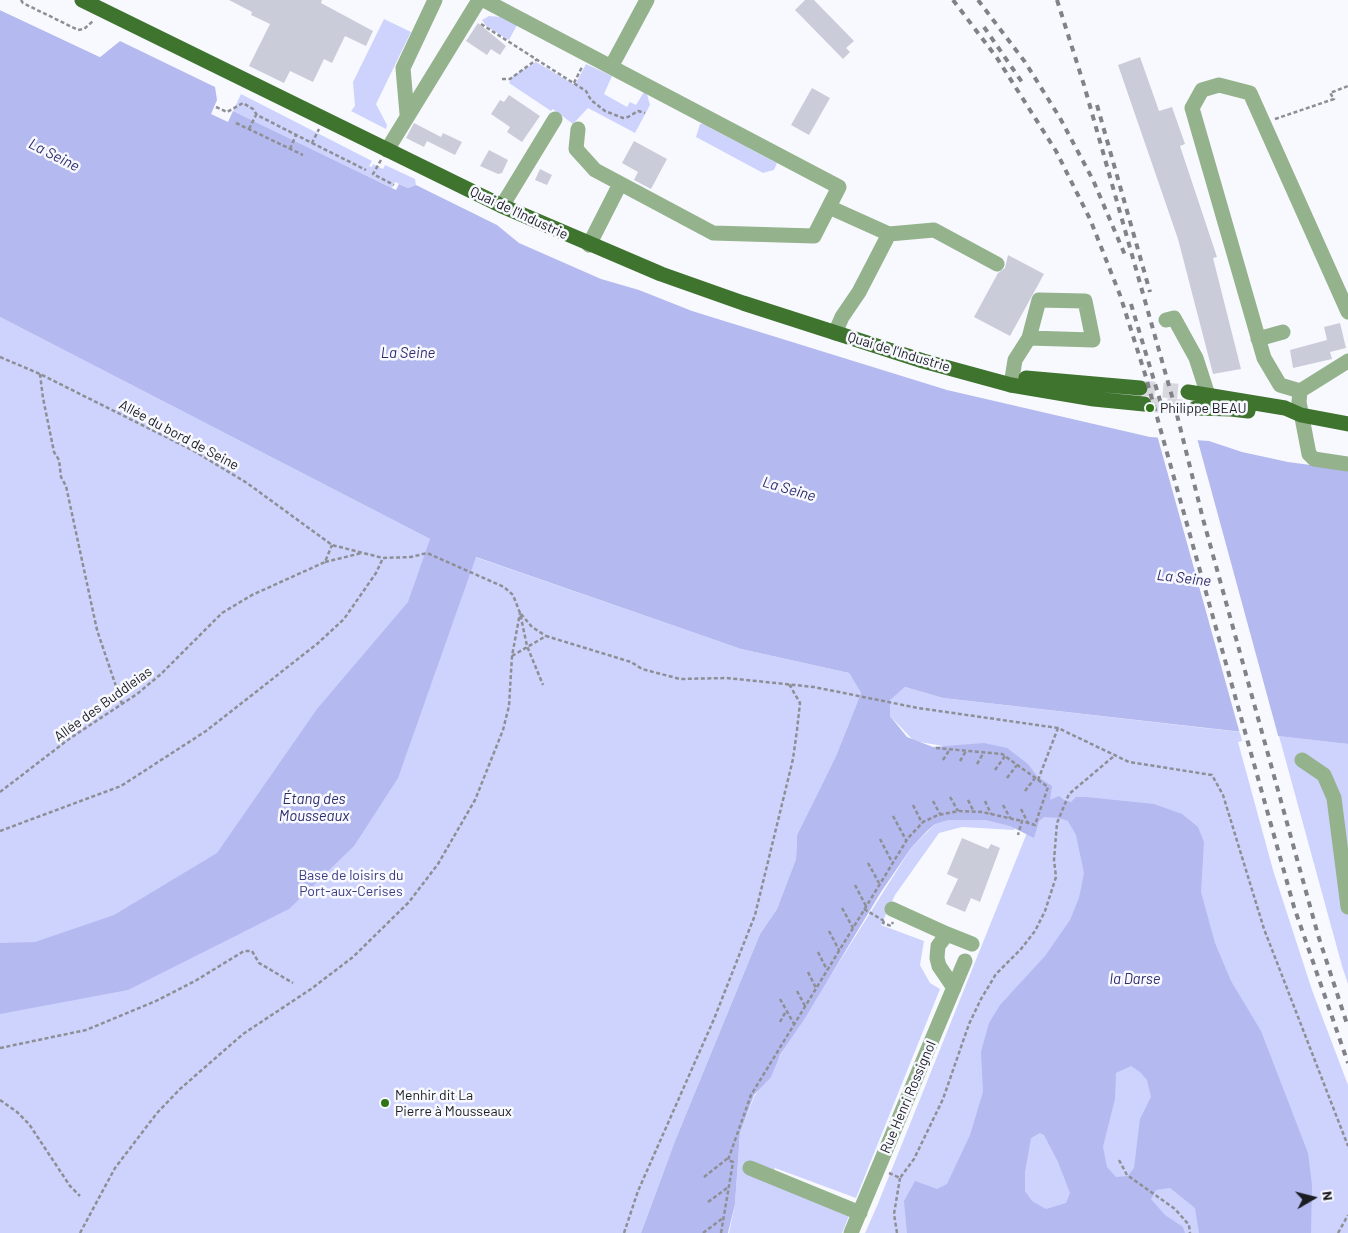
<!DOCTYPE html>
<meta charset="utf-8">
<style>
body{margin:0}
#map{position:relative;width:1348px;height:1233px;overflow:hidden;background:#f8f9ff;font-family:Barlow,sans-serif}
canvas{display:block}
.north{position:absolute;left:1288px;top:1173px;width:50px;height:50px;-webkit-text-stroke:4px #f8f9ff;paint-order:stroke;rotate:82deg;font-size:14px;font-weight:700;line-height:20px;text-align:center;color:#1b1c21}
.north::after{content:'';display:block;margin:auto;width:18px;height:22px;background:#1b1c21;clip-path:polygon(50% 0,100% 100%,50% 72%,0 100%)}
</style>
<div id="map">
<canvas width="1348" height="1233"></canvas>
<div class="north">N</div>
</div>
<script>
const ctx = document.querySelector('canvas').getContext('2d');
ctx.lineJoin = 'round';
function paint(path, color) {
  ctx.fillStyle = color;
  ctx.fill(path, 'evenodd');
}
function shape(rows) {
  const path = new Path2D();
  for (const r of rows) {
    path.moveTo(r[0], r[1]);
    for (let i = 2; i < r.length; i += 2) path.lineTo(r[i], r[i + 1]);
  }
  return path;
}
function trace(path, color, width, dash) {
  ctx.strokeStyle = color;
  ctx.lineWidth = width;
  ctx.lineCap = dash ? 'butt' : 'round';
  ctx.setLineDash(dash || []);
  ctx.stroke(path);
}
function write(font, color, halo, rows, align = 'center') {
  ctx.font = font + ' Barlow,sans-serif';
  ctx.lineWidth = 5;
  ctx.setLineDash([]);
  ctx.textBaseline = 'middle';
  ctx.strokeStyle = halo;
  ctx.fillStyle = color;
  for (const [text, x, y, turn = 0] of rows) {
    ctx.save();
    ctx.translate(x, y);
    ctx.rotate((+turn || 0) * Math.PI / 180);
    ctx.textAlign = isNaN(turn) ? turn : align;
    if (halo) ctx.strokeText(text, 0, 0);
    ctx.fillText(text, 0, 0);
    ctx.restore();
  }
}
const green = shape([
 [489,16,501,17,517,25,509,40,486,26,482,20],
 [384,19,411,32,376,104,387,125,386,129,351,111,355,106,353,82],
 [536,62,575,85,586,64,612,76,604,94,627,107,630,102,636,105,644,92,647,94,650,105,635,133,588,108,573,124,553,109,551,111,509,83,513,76],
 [241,94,372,161,369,166,372,167,373,164,383,169,385,165,415,179,416,185,408,188,395,182,392,188,233,111],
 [700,124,703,124,777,163,774,170,763,173,696,137],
 [0,317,430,539,475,557,741,649,849,673,861,693,836,756,797,835,796,859,777,909,760,934,675,1141,641,1233,0,1233],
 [905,687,943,698,1240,732,1242,741,1238,742,1273,870,1312,990,1348,1085,1348,1233,865,1233,877,1206,1047,783,1037,776,949,747,914,741,890,716,890,699],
 [1279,736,1348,744,1348,984,1342,966],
 [974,816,1017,823,1014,830,962,827,939,833,895,895,881,925,924,941,920,965,930,983,940,989,856,1198,775,1168,771,1184,849,1216,842,1233,729,1233,735,1204,740,1133,754,1097,911,848,940,819]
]);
const water = shape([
 [0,10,100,57,120,41,215,87,217,100,211,114,228,122,233,111,396,190,399,184,408,188,416,185,497,225,519,243,601,279,639,290,692,311,947,390,1150,437,1209,441,1242,452,1288,462,1348,470,1348,744,943,698,905,687,890,700,890,716,907,737,933,747,984,743,1007,748,1028,764,1037,776,1052,786,1050,800,1059,796,1064,800,1071,802,1076,797,1086,797,1154,804,1182,814,1198,827,1204,842,1201,892,1215,943,1231,981,1261,1031,1308,1153,1312,1185,1311,1233,1199,1233,1195,1208,1170,1188,1156,1190,1151,1199,1165,1215,1183,1227,1185,1233,907,1233,904,1201,915,1181,937,1189,947,1184,970,1135,983,1092,981,1052,989,1023,1000,1005,1045,956,1070,920,1079,898,1084,873,1076,835,1068,821,1059,818,1044,817,1039,821,1034,838,1010,826,986,820,948,820,935,824,927,831,911,848,881,892,805,1018,780,1055,771,1077,754,1095,740,1133,735,1204,728,1233,641,1233,675,1141,760,934,777,909,796,859,797,835,836,756,861,693,849,673,741,649,476,557,398,778,354,846,289,909,128,990,0,1014,0,943,35,942,114,915,217,853,317,709,408,602,430,539,0,317],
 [1131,1066,1140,1072,1147,1080,1151,1097,1140,1119,1134,1168,1128,1176,1116,1177,1107,1167,1103,1147,1115,1099,1116,1073],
 [1040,1133,1044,1135,1058,1162,1070,1193,1066,1203,1046,1209,1032,1201,1025,1191,1025,1172,1031,1138]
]);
const pier = shape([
 [0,7,100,54,119,39,122,39,100,57,0,10],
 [1157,435,1197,438,1279,739,1240,734]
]);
const building = shape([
 [229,0,322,0,321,3,373,31,366,46,345,36,332,63,324,59,313,82,290,71,284,83,249,66,270,24,251,15,252,12],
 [805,0,814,0,854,41,846,48,850,52,843,59,795,10],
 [478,23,506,46,500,55,491,49,487,55,466,41],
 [1140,57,1159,111,1172,107,1185,144,1180,146,1217,257,1213,258,1241,369,1213,374,1178,239,1118,65],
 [812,88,830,98,809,135,791,125],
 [509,95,540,116,522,142,507,132,510,127,491,114,500,100,504,102],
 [414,123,441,137,443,133,462,142,455,155,427,141,424,147,406,138],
 [634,141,667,159,651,189,634,180,638,172,622,163],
 [489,150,508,160,502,173,498,174,480,166],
 [540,169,552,175,547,185,535,180],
 [1008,255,1044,274,1010,336,974,317,998,273,1005,268],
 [1340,323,1346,348,1330,352,1332,359,1293,368,1290,350,1327,340,1324,327],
 [962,838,988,849,991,844,1000,848,980,902,971,898,965,912,946,904,958,879,947,874]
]);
const majorTunnel = shape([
 [1140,388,1188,392],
 [1144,404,1196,408]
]);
const path = shape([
 [21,0,23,3,78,30,84,29,93,21],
 [481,24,586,91,591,100,605,111,623,118,628,117,638,111,645,113],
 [502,79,510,79,536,60],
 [574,83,582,67],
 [216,107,227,112,243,103,253,109,257,115,312,143,319,129],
 [1275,119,1334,99,1330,93,1348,86],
 [236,123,303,155],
 [249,129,256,115],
 [312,143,366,170],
 [290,149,296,135],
 [381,160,373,174,394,185],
 [0,357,40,374,194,451,247,483,332,545,383,558,411,557,427,553,504,587,513,595,520,613,527,646,543,685],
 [40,374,43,398,54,452,59,460,61,477,66,486,97,630,122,704],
 [325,562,362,553],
 [521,614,532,627,546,636],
 [512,656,546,636,631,662,642,669,680,679,727,678,814,687,918,708,1058,728,1129,762,1212,775,1223,795,1264,929,1348,1146],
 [936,748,1002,754,1048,787,1035,825,1022,821,1018,835],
 [943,760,950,749],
 [960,761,966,751],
 [977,764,984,752],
 [995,770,1005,756],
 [1007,778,1017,765],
 [1038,780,1058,728],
 [1025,791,1035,778],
 [0,792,69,739,137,694,161,674,222,613,252,595,325,562,332,545],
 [950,797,958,811],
 [968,800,974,812],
 [933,801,940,814],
 [985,801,991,814],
 [913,805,922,823],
 [1003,805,1010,818],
 [1021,809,1028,823],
 [893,816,906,840],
 [0,831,121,786,206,731,317,644,344,619,376,573,383,558],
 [880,839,892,862],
 [868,863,879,883],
 [855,885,866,906],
 [842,908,853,928],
 [864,909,884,921],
 [884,921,883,923,891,926,893,922],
 [829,931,839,950],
 [818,952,827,970],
 [808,972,816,988],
 [797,991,805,1006],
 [780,999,794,1024],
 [780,1022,786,1011],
 [0,1048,86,1030,156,1001,195,981,244,951,252,951,259,963,293,983],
 [0,1100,17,1112,29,1124,70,1186,80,1196],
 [1119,1160,1127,1175,1175,1209,1189,1225,1190,1233],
 [889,1173,900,1178,914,1159,943,1099,969,1024,981,999,996,974,1021,949,1035,931,1045,911,1056,877,1054,860,1057,823,1069,794,1114,756],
 [704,1177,728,1158],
 [708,1202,727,1188],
 [80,1233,115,1168,157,1113,180,1089,243,1034,311,989,353,957,409,902,438,864,475,800,503,730,509,706,512,656,520,613],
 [624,1233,638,1191,714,1019,755,915,793,759,797,730,800,703,789,684],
 [703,1233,723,1218],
 [721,1233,733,1162,728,1160,751,1095,908,838,923,822,938,815,959,811,982,812,1022,821],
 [897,1233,894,1214,900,1178],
 [1338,1233,1348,1215]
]);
const minor = shape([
 [484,0,839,187,814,236,713,233,595,170,576,149,578,129],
 [611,67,647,0],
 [407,114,403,68,435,0],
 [387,150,479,0],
 [502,206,555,119],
 [829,207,889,234,934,230,997,264],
 [589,245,620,184],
 [1166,320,1174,318,1196,358,1208,395],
 [835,333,842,317,859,292,889,234],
 [1258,339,1283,332],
 [1011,385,1015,360,1029,338,1093,340,1085,301,1039,300,1029,338],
 [1300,391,1280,385,1264,358,1192,108,1202,90,1219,85,1250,93,1348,312],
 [1300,391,1299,402,1309,454,1314,459,1348,464],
 [1300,391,1348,361],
 [1302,760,1324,775,1334,798,1348,907],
 [892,909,947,934],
 [954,988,939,966,937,958,938,946,947,934,972,944],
 [750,1168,860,1213],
 [851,1233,965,961]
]);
const major = shape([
 [82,0,502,206,661,274,743,303,923,361,1011,385,1094,399,1144,404],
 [1026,378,1140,388],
 [1188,392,1285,408,1301,415,1348,424],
 [1196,408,1231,409,1248,411]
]);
const rail = shape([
 [953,0,997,58,1056,151,1090,219,1120,295,1145,374,1294,907,1348,1063],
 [978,0,1025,62,1060,118,1093,180,1125,255],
 [1057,0,1084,85,1175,407,1203,519,1318,935,1348,1027],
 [984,27,1024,85],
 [1097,105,1150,292],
 [1131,304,1162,407]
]);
const markers = [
 [1150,408,5,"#2f7415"],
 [385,1103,5,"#2f7415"]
];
const streetNames = [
 ["Quai de l'Industrie",519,213,25],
 ["Quai de l'Industrie",899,352,17],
 ["Allée du bord de Seine",179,435,28],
 ["Allée des Buddleias",103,704,-36],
 ["Rue Henri Rossignol",908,1097,-67]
];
const poiNames = [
 ["Philippe BEAU",1160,408],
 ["Menhir dit La",395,1095],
 ["Pierre à Mousseaux",395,1111]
];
const parkNames = [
 ["Base de loisirs du",351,875],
 ["Port-aux-Cerises",351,891]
];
const waterNames = [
 ["La Seine",54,155,27],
 ["La Seine",408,353],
 ["La Seine",789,489,16],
 ["La Seine",1184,578,7],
 ["Étang des",314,799],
 ["Mousseaux",314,816],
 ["la Darse",1135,979]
];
paint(green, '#ced3fe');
paint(water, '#b4b9f0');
paint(pier, '#f8f9ff');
paint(building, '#caccda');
trace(majorTunnel, '#d7d8de', 15, [15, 8]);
trace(path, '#8e8f94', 2.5, [4, 2.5]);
trace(minor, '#94b28c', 15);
trace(major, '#3e742e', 15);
trace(rail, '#818287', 4, [6, 6]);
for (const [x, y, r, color] of markers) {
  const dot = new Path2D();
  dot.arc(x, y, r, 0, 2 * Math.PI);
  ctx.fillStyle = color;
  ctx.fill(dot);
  trace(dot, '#f8f9ff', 2);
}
write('14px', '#1b1c21', '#f8f9ff', streetNames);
write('14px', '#1b1c21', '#f8f9ff', poiNames, 'left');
write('14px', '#3c3c7e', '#f8f9ff', parkNames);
write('italic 15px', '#2f2d6d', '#f8f9ff', waterNames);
</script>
